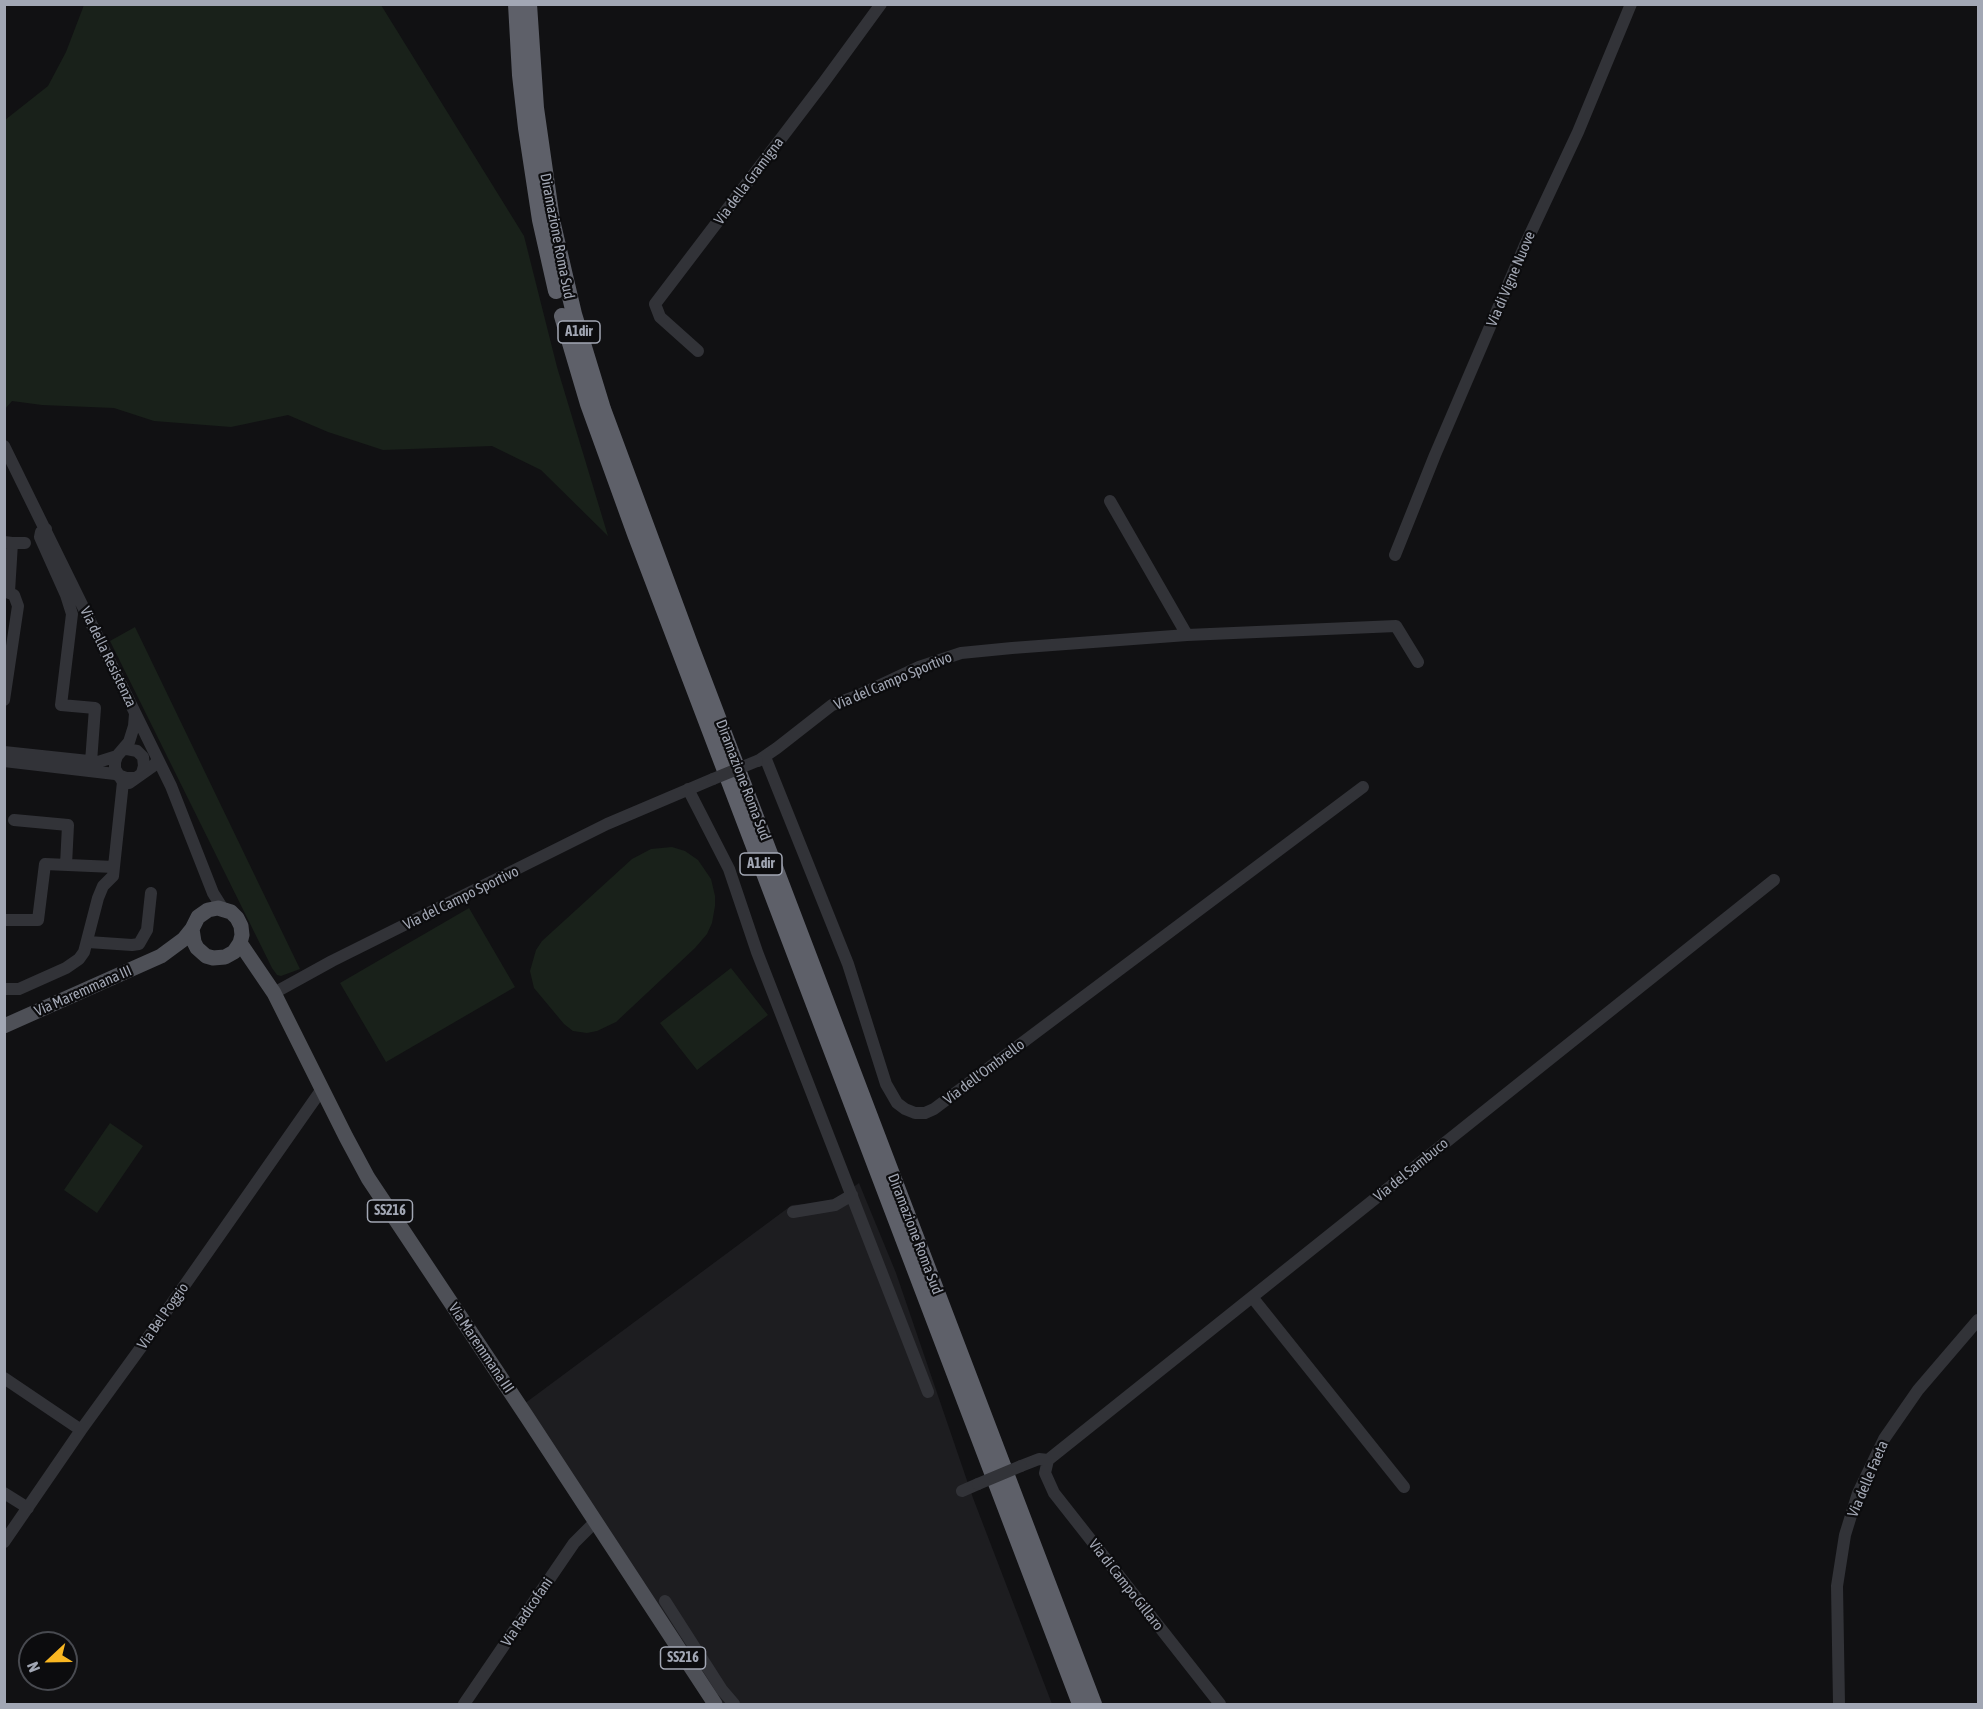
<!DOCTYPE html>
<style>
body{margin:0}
#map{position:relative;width:1983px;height:1709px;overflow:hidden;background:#111113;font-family:"Asap Condensed",sans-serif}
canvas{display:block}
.frame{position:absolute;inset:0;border:6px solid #a2a7b4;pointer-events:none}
.north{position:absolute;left:18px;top:1631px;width:60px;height:60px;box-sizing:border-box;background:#0c0c0e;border:2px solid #484a50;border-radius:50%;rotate:248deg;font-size:16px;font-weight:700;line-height:24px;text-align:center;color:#a2a7b4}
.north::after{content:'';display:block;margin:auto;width:21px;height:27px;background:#fab722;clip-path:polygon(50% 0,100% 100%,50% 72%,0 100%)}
</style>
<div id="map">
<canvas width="1983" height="1709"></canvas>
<div class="frame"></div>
<div class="north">N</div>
</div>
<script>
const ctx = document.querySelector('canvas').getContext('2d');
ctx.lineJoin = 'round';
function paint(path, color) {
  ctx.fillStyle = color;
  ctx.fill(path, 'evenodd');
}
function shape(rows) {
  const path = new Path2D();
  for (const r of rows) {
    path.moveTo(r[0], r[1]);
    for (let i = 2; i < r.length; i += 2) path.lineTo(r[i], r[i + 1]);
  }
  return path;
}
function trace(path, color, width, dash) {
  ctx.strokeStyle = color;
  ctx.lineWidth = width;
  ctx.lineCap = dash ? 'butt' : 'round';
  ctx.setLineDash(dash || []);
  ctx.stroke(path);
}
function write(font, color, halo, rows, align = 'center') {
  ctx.font = font + ' "Asap Condensed",sans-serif';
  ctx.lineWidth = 4.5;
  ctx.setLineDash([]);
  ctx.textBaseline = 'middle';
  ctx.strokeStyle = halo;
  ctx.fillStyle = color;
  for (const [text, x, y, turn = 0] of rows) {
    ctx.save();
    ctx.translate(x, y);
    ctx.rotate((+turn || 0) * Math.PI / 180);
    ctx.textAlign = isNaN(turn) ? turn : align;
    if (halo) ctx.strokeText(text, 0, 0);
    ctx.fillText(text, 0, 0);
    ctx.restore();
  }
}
const built = shape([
 [859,1183,896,1273,973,1498,1052,1704,723,1704,524,1404,792,1205,824,1203,839,1197]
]);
const green = shape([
 [84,5,381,5,524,236,557,367,608,536,541,470,492,446,383,450,328,432,288,415,231,427,154,421,114,408,42,405,12,401,5,409,5,120,48,86,66,52],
 [135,627,256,878,300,969,281,976,277,975,272,968,110,641],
 [672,847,685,851,698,860,711,879,715,896,715,906,712,923,707,934,695,948,616,1022,597,1031,587,1033,573,1031,564,1024,534,988,530,971,536,950,542,941,632,859,651,849],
 [469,908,515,987,386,1062,340,983],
 [731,968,768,1015,697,1070,660,1023],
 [110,1123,143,1146,97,1213,64,1190]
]);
const minor = shape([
 [698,351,660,317,655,304,824,82,881,4],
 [4,446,171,786,213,893,223,909],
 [1110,501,1187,635],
 [46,529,41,532,40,537,66,595,72,614,61,705,95,708,91,762],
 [4,542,12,543,9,592],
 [12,543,25,543],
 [1395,555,1435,455,1525,245,1578,132,1631,4],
 [4,591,14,595,18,606,4,700],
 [127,749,137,751,143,757,144,766,142,773],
 [4,752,98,762,117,756],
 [765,757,848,964,886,1084,897,1103,905,1109,915,1113,925,1113,934,1109,1363,787],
 [4,761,115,774,126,778,134,778],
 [758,761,777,748,832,705,857,696,919,667,961,653,1012,648,1187,635,1396,626,1418,662],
 [129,783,153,766,158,760],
 [688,789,729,869,757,952,928,1392],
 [14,820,68,825,66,865],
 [4,920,38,920,45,864,114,867],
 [88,942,132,945,139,944,147,930,151,893],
 [4,989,19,989,66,968,79,959,84,952,98,898,103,886,113,876,123,782,115,769,115,762,117,756,129,742,134,726,135,714],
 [274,993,332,961,607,824,713,779],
 [793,1212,835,1205,852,1195],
 [1252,1297,1404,1487],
 [4,1378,81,1430],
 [1048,1460,1774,880],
 [1048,1460,1045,1473,1054,1493,1220,1704],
 [1021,1466,1039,1459,1048,1460],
 [962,1491,978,1484],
 [4,1493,28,1508],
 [4,1542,81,1430,142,1346,322,1089],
 [665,1601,722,1690,734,1704],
 [464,1704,574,1543,595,1522],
 [1839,1704,1837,1586,1845,1535,1858,1493,1884,1439,1918,1390,1978,1320]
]);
const major = shape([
 [240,943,274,993,346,1137,368,1178,527,1417,715,1704],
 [4,1026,161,956,184,939,192,929,198,917,208,910,218,908,231,912,237,918,241,926,242,935,240,943,234,952,225,957,213,958,206,956,197,948,194,942,192,929]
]);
const highway = shape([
 [516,4,520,75,526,128,540,220,556,291],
 [529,4,536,108,552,220,574,314,603,409,690,644,1094,1704],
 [562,316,588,404,635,534,1080,1704]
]);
const minorBridge = shape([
 [713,779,757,761],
 [978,1484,1021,1466]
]);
const shields = [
 [579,332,42],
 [761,864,42],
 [390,1211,45],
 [683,1658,45]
];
const shieldNames = [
 ["A1dir",579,332],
 ["A1dir",761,864],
 ["SS216",390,1211],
 ["SS216",683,1658]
];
const streetNames = [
 ["Via della Gramigna",749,181,-53],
 ["Diramazione Roma Sud",557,236,79],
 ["Via di Vigne Nuove",1511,279,-67],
 ["Via della Resistenza",108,657,64],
 ["Via del Campo Sportivo",893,681,-23],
 ["Diramazione Roma Sud",743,780,69],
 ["Via del Campo Sportivo",461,898,-26],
 ["Via Maremmana III",83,991,-24],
 ["Via dell'Ombrello",984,1072,-37],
 ["Via del Sambuco",1411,1170,-39],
 ["Diramazione Roma Sud",915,1234,69],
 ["Via Bel Poggio",163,1316,-55],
 ["Via Maremmana III",481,1348,56],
 ["Via delle Faeta",1868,1479,-67],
 ["Via di Campo Gillaro",1126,1585,52],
 ["Via Radicofani",527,1612,-56]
];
paint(built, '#1d1d20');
paint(green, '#19211a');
trace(minor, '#323338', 12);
trace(major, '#4e5057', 15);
trace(highway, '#5e6069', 16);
trace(minorBridge, '#323338', 12);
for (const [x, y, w] of shields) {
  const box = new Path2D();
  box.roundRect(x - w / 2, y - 11, w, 22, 4.5);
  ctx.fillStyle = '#0c0c0e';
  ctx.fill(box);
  trace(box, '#a2a7b4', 1.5);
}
write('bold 14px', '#a2a7b4', null, shieldNames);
write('15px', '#a2a7b4', '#0c0c0e', streetNames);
</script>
